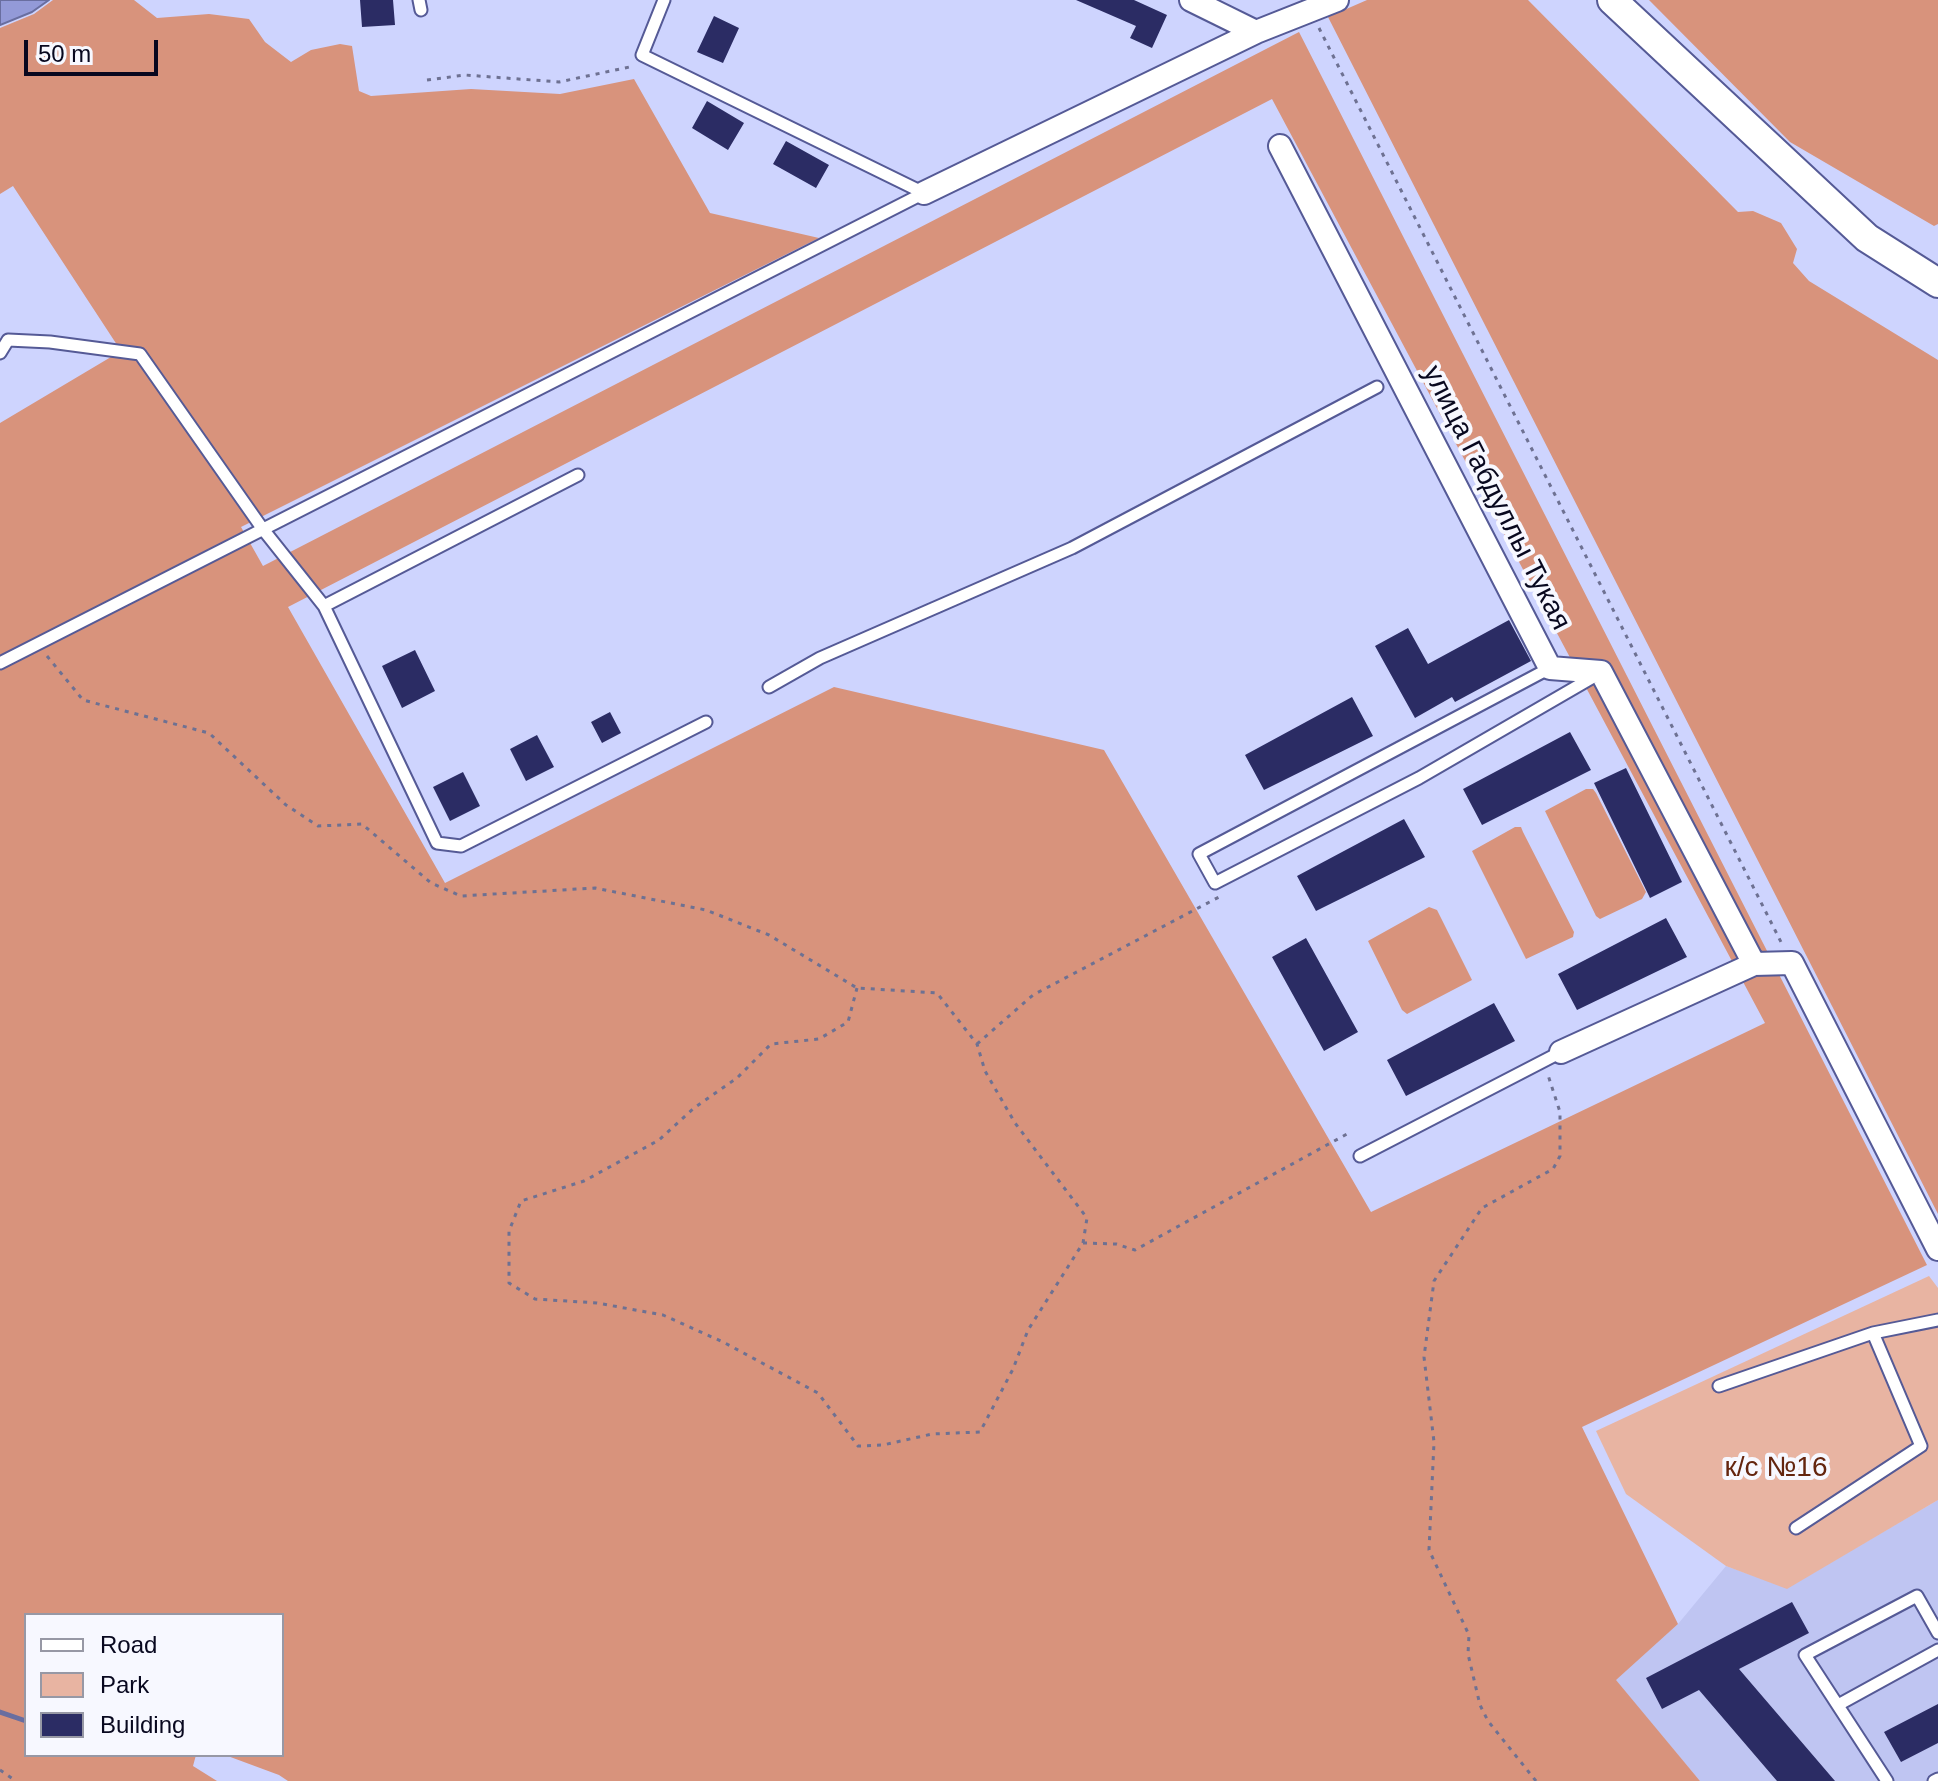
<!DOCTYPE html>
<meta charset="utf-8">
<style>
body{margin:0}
#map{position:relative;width:1938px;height:1781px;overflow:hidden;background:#ced4fe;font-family:Helvetica,sans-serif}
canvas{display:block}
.legend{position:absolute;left:24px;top:1613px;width:260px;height:144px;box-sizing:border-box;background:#f7f8ff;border:2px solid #9798a5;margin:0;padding:10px 14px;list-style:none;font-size:24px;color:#08081f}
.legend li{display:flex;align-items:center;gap:16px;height:40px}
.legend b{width:40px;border:2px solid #9798a5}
.scale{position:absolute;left:24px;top:40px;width:134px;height:36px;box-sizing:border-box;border:4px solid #08081f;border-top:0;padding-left:10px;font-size:24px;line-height:28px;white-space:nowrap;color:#08081f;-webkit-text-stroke:6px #f7f8ff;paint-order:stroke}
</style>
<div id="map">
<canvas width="1938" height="1781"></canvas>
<ul class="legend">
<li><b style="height:10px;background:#fff"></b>Road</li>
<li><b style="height:22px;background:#e8b4a2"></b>Park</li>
<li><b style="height:22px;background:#2b2c64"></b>Building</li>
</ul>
<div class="scale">50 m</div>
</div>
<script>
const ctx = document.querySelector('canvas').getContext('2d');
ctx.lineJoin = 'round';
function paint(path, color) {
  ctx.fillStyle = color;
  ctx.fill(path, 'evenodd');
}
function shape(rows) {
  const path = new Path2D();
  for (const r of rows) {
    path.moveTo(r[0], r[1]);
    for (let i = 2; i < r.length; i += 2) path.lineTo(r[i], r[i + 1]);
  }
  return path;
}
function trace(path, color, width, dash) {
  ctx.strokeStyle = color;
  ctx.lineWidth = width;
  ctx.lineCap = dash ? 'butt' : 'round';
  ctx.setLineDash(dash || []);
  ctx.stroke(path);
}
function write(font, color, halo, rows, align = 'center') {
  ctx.font = font + ' Helvetica,sans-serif';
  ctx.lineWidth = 8;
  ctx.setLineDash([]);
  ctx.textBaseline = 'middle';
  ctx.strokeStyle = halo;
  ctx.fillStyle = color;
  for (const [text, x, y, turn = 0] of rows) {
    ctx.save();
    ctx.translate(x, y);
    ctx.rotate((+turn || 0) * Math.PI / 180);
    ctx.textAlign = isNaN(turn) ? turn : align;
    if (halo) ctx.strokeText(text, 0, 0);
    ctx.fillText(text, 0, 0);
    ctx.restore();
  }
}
const built = shape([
 [1938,1500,1938,1781,1700,1781,1615,1680,1678,1624,1726,1566,1787,1588]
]);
const green = shape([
 [1929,1276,1938,1288,1938,1500,1787,1589,1726,1566,1626,1494,1596,1431]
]);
const forest = shape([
 [53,0,134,0,157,18,209,14,249,19,265,42,291,62,311,50,340,44,352,46,359,91,371,96,471,89,560,94,634,79,710,213,819,238,241,527,263,566,1299,32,1927,1265,1582,1427,1678,1624,1616,1680,1700,1781,288,1781,279,1775,225,1755,282,1755,282,1615,26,1615,26,1755,196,1755,193,1766,217,1781,0,1781,0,423,121,351,13,186,0,194,0,28,34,14],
 [1272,99,1765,1023,1371,1212,1104,750,834,687,445,883,288,607],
 [1367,0,1528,0,1738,212,1753,211,1781,223,1797,249,1793,263,1809,281,1938,360,1938,1214,1328,17],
 [1649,0,1938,0,1938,224,1934,226,1790,142],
 [1586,789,1593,789,1596,793,1646,892,1642,899,1600,919,1596,916,1545,811],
 [1515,827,1521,827,1523,832,1574,932,1573,937,1526,959,1472,851],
 [1429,907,1437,910,1472,980,1407,1014,1402,1010,1368,941]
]);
const water = shape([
 [0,0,49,0,32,12,0,25,0,0]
]);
const stream = shape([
 [0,1712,26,1721]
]);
const building = shape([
 [360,0,393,0,395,25,362,27],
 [1076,0,1134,0,1167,15,1152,48,1130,38,1136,26],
 [714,16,739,28,723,63,697,52],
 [707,101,744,123,728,150,692,128],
 [786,141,829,165,816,188,773,164],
 [1509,620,1531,661,1455,702,1452,697,1415,718,1375,646,1408,628,1428,664],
 [415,650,435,691,402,708,382,666],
 [1352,697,1373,736,1264,790,1245,755],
 [610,712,621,733,602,743,591,722],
 [1570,732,1591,770,1482,825,1463,789],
 [537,735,554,767,526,781,510,749],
 [1626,768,1682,882,1650,898,1594,783],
 [463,772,480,806,450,821,433,787],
 [1404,819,1425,857,1316,911,1297,876],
 [1666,918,1687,957,1577,1010,1558,974],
 [1306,938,1358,1032,1324,1051,1272,957],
 [1494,1003,1515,1041,1406,1096,1387,1060],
 [1792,1602,1809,1633,1739,1669,1835,1781,1777,1781,1699,1690,1662,1709,1646,1678],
 [1938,1704,1938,1743,1901,1762,1884,1732]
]);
const path = shape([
 [1319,28,1781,942],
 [427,80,465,75,559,82,634,66],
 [47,656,83,700,209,733,286,805,318,826,362,824,431,883,461,896,595,888,706,910,769,935,857,988,937,993,977,1044,985,1071,1015,1123,1087,1218,1083,1243,1028,1330,1013,1369,980,1432,932,1434,883,1445,858,1446,818,1393,723,1342,663,1315,597,1303,535,1299,509,1283,509,1231,521,1201,584,1181,659,1140,694,1108,737,1078,771,1044,819,1039,848,1022,857,988],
 [977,1044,1033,995,1219,897],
 [1083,1243,1116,1244,1135,1250,1347,1134],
 [0,1770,16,1781],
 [1536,1781,1488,1721,1480,1705,1468,1654,1469,1635,1429,1550,1434,1442,1424,1357,1434,1281,1482,1208,1553,1169,1560,1156,1560,1112,1548,1075]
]);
const service = shape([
 [419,0,421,10],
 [664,0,642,55,924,193],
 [0,353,8,340,50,342,140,354,262,528,324,606,437,843,461,846,706,722],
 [324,606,578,475],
 [0,663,924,193],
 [1550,668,1199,854,1215,883,1419,778,1595,676],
 [769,687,820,658,1072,548,1377,387],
 [1360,1156,1561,1052],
 [1719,1386,1873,1333],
 [1796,1528,1921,1446,1873,1333,1938,1320],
 [1838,1705,1938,1650],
 [1887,1781,1805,1655,1917,1596,1938,1633],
 [1934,1781,1938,1779]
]);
const minor = shape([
 [1191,0,1256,32],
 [1280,146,1550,668,1601,672,1754,964],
 [924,193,1256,32,1337,0],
 [1561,1052,1754,964,1792,963,1938,1249]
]);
const tertiary = shape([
 [1612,0,1867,238,1938,283]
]);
const streetNames = [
 ["улица Габдуллы Тукая",1496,498,63]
];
const parkNames = [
 ["к/с №16",1776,1468]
];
paint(built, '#bfc5f2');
paint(green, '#e8b4a2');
paint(forest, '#d8937c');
paint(water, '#939ad8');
trace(water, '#696ea0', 2);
trace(stream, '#696ea0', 5);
paint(building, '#2b2c64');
trace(service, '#555a96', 15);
trace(minor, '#555a96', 26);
trace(tertiary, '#555a96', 32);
trace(path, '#6e7192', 3, [4, 6]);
trace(service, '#fff', 11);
trace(minor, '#fff', 22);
trace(tertiary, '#fff', 28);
write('28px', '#08081f', '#f7f8ff', streetNames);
write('28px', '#64250e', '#f7f8ff', parkNames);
</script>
